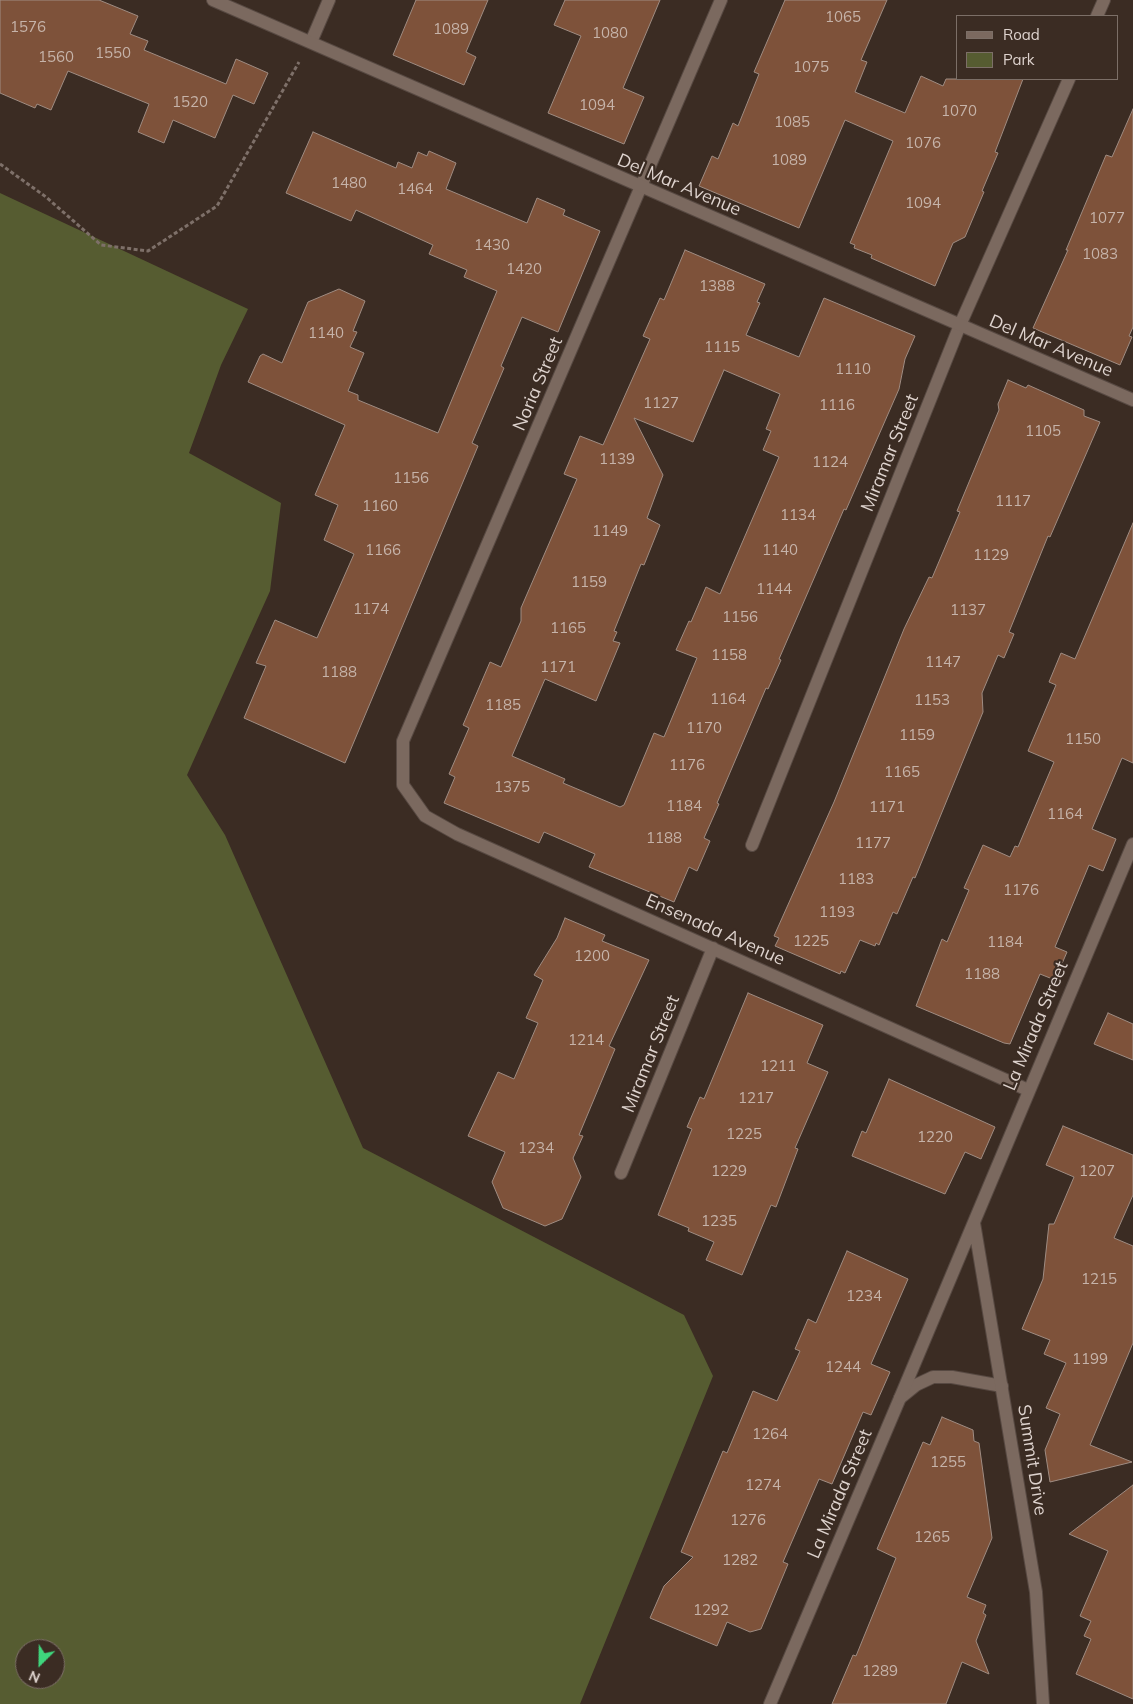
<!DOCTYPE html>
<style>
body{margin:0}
#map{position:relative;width:1133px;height:1704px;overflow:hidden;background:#3b2c23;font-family:Mulish,sans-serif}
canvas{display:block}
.legend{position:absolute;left:956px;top:15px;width:162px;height:65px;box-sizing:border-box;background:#3b2c23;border:1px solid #7c6f67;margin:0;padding:6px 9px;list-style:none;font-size:15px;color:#ded3ce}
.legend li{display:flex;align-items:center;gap:10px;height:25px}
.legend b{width:25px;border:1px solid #7c6f67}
.north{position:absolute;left:15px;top:1639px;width:50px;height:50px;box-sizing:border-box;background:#3b2c23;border:1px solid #7c6f67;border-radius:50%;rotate:203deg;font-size:14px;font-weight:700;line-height:20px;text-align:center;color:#ded3ce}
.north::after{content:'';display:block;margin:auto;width:18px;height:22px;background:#3fd77d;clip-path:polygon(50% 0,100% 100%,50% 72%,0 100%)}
</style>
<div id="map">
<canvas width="1133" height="1704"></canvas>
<ul class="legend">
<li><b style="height:6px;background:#7b695f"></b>Road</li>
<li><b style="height:14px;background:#565c31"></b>Park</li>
</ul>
<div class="north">N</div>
</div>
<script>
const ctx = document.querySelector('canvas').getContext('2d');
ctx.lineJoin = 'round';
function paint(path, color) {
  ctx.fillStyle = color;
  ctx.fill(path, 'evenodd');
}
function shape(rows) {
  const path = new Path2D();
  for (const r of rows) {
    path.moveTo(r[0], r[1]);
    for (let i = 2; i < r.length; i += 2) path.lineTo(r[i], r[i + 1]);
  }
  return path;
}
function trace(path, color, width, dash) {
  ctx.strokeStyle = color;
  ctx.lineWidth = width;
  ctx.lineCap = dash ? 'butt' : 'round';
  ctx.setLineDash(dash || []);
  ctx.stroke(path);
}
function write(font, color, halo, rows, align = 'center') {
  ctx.font = font + ' Mulish,sans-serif';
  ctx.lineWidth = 4.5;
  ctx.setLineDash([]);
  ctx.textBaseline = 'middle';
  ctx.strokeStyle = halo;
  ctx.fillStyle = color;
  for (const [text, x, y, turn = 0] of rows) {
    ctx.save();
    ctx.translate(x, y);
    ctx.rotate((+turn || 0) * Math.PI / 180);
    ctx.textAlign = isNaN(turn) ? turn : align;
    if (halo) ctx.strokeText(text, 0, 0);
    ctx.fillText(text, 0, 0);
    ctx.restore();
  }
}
const green = shape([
 [0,193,248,309,221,365,189,453,281,503,270,591,187,775,225,835,363,1148,684,1315,713,1376,580,1704,0,1704],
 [25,1649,55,1649,55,1679,25,1679]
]);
const building = shape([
 [0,0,99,0,138,16,130,34,148,41,144,50,226,84,236,59,268,73,254,104,233,95,215,138,173,120,164,143,138,132,149,104,68,71,51,110,37,104,35,108,0,93,0,0],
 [416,0,488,0,466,52,476,57,464,85,393,55,416,0],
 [565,0,660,0,623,88,644,97,624,144,548,113,581,36,554,25,565,0],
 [785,0,887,0,861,60,867,62,855,92,905,113,921,76,943,86,946,79,1023,79,995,152,998,153,982,191,984,192,965,237,953,243,935,286,871,258,872,255,854,248,855,245,850,243,893,141,845,120,799,228,699,186,712,156,718,159,733,123,738,126,759,74,754,72,785,0],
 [1133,109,1133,327,1129,336,1132,337,1120,365,1033,328,1068,250,1066,250,1106,155,1112,157,1133,109],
 [313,132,396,168,398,162,412,168,418,152,427,156,429,151,456,163,446,189,527,223,537,198,565,210,563,215,600,231,558,332,522,317,501,366,504,368,472,443,478,446,345,763,244,718,266,666,256,663,275,620,317,638,354,554,324,540,338,505,315,495,345,425,248,382,260,356,263,354,282,363,308,302,339,289,365,301,353,331,357,332,350,347,364,353,348,391,358,395,358,400,438,433,497,291,464,277,467,270,429,254,433,245,356,210,351,221,286,193,313,132],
 [685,250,765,284,757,302,760,303,746,335,799,357,824,298,915,336,905,359,899,389,846,510,844,509,779,659,781,660,768,689,766,688,717,803,719,804,704,838,710,841,697,871,689,867,674,902,589,867,595,854,544,832,539,843,444,803,455,777,449,774,469,728,463,725,490,662,501,667,521,621,521,608,577,479,564,474,580,436,603,445,650,339,643,336,660,298,664,300,685,250],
 [724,370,780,394,766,429,771,431,763,450,779,457,720,594,706,587,691,622,689,621,676,650,697,658,664,737,654,733,624,805,620,807,563,783,565,779,512,756,545,679,596,701,620,643,613,641,617,632,614,631,641,564,644,565,660,525,647,518,663,475,634,418,693,442,724,370],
 [1008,380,1026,388,1028,385,1084,410,1084,416,1100,422,1050,537,1048,536,1009,632,1014,634,1004,658,998,655,982,693,983,712,915,878,913,877,897,914,893,912,879,945,876,943,875,946,860,940,845,973,841,971,840,974,775,946,779,938,774,936,834,802,904,629,929,577,932,578,960,512,957,511,999,410,998,404,1008,380],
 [1133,523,1133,763,1122,758,1092,829,1116,839,1103,871,1089,865,1055,947,1067,952,1055,980,1040,974,1010,1044,1004,1043,916,1006,942,939,947,942,969,890,964,888,983,845,1010,857,1015,846,1018,847,1054,762,1028,751,1056,685,1049,682,1061,653,1075,659,1133,523],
 [565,918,605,935,602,941,649,960,609,1046,615,1049,579,1135,583,1136,573,1158,581,1177,562,1219,545,1226,503,1208,492,1182,505,1152,468,1136,498,1072,514,1079,538,1023,526,1018,543,980,534,975,557,938,565,918],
 [748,993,823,1025,807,1063,828,1072,795,1148,798,1149,776,1207,771,1205,742,1275,706,1260,714,1242,688,1231,689,1228,658,1215,692,1129,687,1127,700,1097,704,1099,748,993],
 [1108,1013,1133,1024,1133,1060,1094,1044,1108,1013],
 [889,1079,995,1127,981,1159,965,1152,945,1194,852,1156,862,1131,866,1133,889,1079],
 [1063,1126,1133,1155,1133,1195,1114,1238,1133,1246,1133,1343,1090,1445,1132,1462,1050,1482,1045,1450,1060,1414,1046,1408,1066,1363,1044,1354,1050,1340,1022,1329,1043,1279,1049,1224,1054,1224,1074,1177,1046,1165,1063,1126],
 [847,1251,908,1279,871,1364,890,1372,871,1415,863,1412,832,1484,819,1479,783,1562,788,1564,761,1629,750,1632,727,1622,717,1646,650,1618,664,1586,693,1557,681,1552,723,1451,727,1453,753,1391,777,1401,800,1351,795,1349,808,1319,816,1323,847,1251],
 [942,1417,973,1430,974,1441,979,1443,992,1538,967,1597,986,1605,983,1613,986,1615,976,1641,989,1674,962,1662,946,1704,832,1704,853,1655,856,1656,896,1558,877,1549,923,1442,930,1445,942,1417],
 [1133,1485,1133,1699,1076,1674,1091,1639,1084,1636,1091,1621,1080,1616,1108,1551,1069,1534,1133,1485]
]);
const path = shape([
 [0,164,46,197,101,245,148,251,217,206,299,62]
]);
const minor = shape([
 [721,0,403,741,403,785,425,816,457,834,1028,1090],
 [1097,16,1104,0],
 [311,42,329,0],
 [752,845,960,325,1069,79],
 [621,1173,713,948],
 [770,1704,900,1398,916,1385,933,1377,952,1377,1002,1386]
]);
const tertiary = shape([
 [213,0,1133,400],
 [974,1223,1036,1592,1043,1704],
 [900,1398,1133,844]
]);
const numberNames = [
 ["1065",843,17],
 ["1576",28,27],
 ["1089",451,29],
 ["1080",610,33],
 ["1550",113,53],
 ["1560",56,57],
 ["1075",811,67],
 ["1520",190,102],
 ["1094",597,105],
 ["1070",959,111],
 ["1085",792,122],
 ["1076",923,143],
 ["1089",789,160],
 ["1480",349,183],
 ["1464",415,189],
 ["1094",923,203],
 ["1077",1107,218],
 ["1430",492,245],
 ["1083",1100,254],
 ["1420",524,269],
 ["1388",717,286],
 ["1140",326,333],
 ["1115",722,347],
 ["1110",853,369],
 ["1127",661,403],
 ["1116",837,405],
 ["1105",1043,431],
 ["1139",617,459],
 ["1124",830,462],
 ["1156",411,478],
 ["1117",1013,501],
 ["1160",380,506],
 ["1134",798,515],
 ["1149",610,531],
 ["1166",383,550],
 ["1140",780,550],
 ["1129",991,555],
 ["1159",589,582],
 ["1144",774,589],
 ["1174",371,609],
 ["1137",968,610],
 ["1156",740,617],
 ["1165",568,628],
 ["1158",729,655],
 ["1147",943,662],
 ["1171",558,667],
 ["1188",339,672],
 ["1164",728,699],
 ["1153",932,700],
 ["1185",503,705],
 ["1170",704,728],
 ["1159",917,735],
 ["1150",1083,739],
 ["1176",687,765],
 ["1165",902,772],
 ["1375",512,787],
 ["1184",684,806],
 ["1171",887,807],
 ["1164",1065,814],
 ["1188",664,838],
 ["1177",873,843],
 ["1183",856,879],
 ["1176",1021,890],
 ["1193",837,912],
 ["1225",811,941],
 ["1184",1005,942],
 ["1200",592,956],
 ["1188",982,974],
 ["1214",586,1040],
 ["1211",778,1066],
 ["1217",756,1098],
 ["1225",744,1134],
 ["1220",935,1137],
 ["1234",536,1148],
 ["1229",729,1171],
 ["1207",1097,1171],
 ["1235",719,1221],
 ["1215",1099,1279],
 ["1234",864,1296],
 ["1199",1090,1359],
 ["1244",843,1367],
 ["1264",770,1434],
 ["1255",948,1462],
 ["1274",763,1485],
 ["1276",748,1520],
 ["1265",932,1537],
 ["1282",740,1560],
 ["1292",711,1610],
 ["1289",880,1671]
];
const streetNames = [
 ["Del Mar Avenue",679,185,23],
 ["Del Mar Avenue",1051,346,23],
 ["Noria Street",538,384,-67],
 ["Miramar Street",890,453,-68],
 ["Ensenada Avenue",715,930,24],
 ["La Mirada Street",1036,1026,-67],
 ["Miramar Street",651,1054,-68],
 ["Summit Drive",1032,1460,81],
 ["La Mirada Street",840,1494,-67]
];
paint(green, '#565c31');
paint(building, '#7e523a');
trace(building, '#9f8c82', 1);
trace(minor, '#574942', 14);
trace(tertiary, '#574942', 14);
trace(path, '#7e7069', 3, [4, 2.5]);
trace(minor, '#7b695f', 12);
trace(tertiary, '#7b695f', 12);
write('15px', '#c6b3a9', null, numberNames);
write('18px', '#ded3ce', '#3b2c23', streetNames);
</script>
